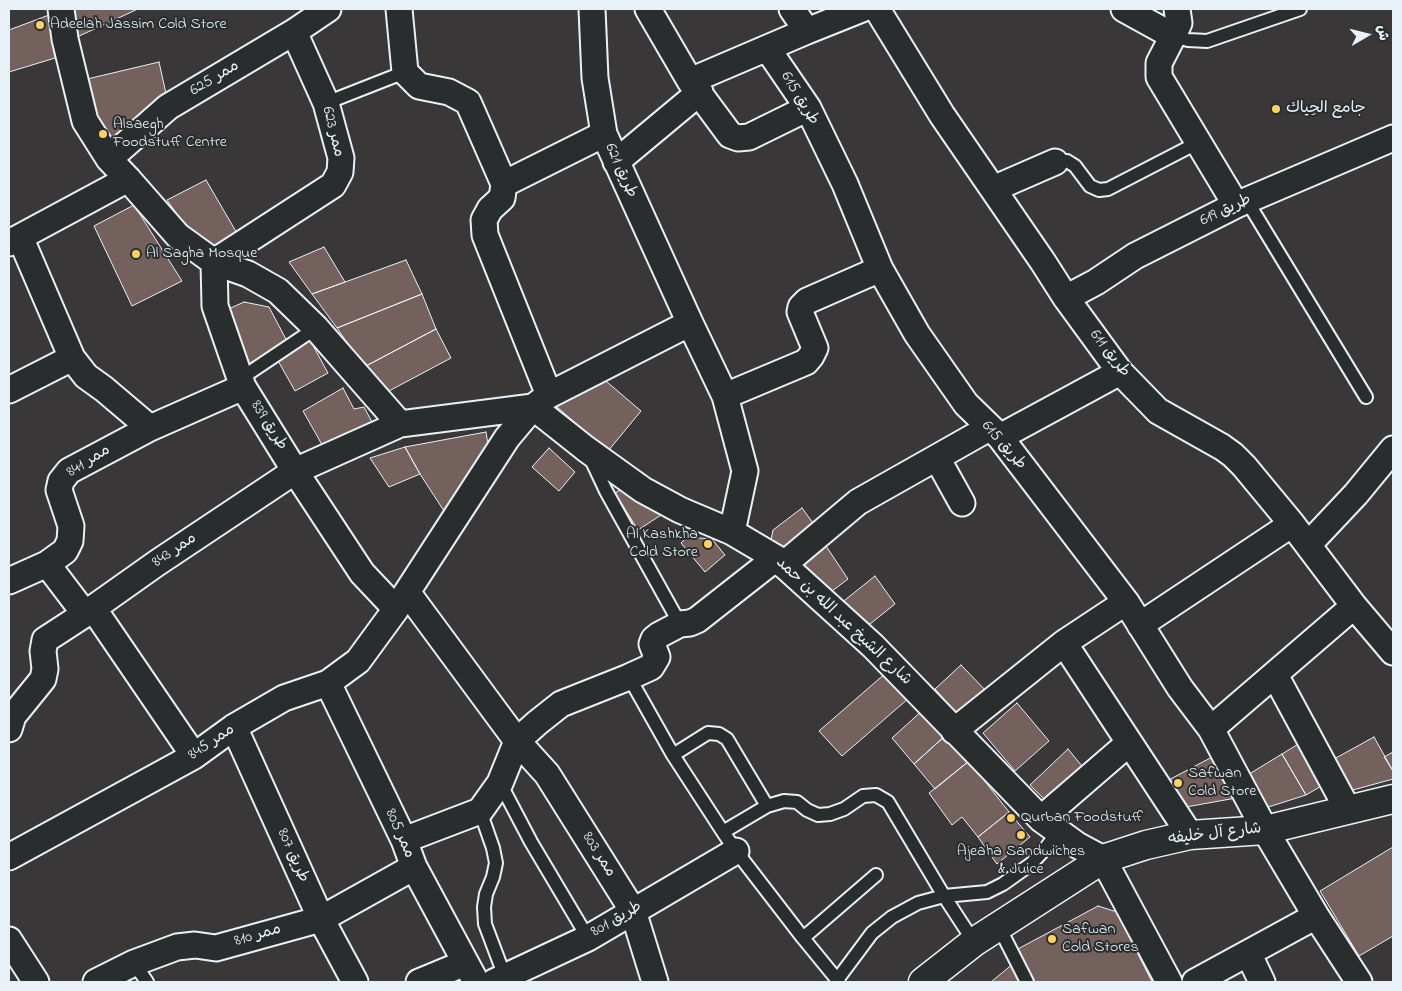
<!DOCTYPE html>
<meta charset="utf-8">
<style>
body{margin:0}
#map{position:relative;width:1402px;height:991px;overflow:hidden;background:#393738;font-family:"Indie Flower","Playpen Sans Arabic",sans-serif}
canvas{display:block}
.frame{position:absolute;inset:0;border:10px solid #e8f1f8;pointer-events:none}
.north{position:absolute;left:1342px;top:10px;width:50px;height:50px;-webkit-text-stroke:4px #2a2d2e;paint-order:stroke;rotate:82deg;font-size:14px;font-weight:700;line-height:20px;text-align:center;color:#e8f1f8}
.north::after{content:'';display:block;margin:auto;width:18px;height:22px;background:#e8f1f8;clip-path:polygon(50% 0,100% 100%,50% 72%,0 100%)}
</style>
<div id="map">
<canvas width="1402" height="991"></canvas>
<div class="frame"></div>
<div class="north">ش</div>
</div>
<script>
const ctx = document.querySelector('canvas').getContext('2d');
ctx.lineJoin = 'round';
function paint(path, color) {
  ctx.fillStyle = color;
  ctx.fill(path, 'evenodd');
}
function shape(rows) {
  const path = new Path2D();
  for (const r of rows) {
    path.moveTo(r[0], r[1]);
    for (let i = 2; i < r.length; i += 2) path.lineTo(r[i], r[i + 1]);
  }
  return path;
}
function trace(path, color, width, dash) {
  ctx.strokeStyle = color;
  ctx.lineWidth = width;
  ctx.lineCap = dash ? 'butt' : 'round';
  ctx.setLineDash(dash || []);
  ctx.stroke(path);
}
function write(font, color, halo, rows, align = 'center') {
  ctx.font = font + ' "Indie Flower","Playpen Sans Arabic",sans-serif';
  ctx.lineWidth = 4;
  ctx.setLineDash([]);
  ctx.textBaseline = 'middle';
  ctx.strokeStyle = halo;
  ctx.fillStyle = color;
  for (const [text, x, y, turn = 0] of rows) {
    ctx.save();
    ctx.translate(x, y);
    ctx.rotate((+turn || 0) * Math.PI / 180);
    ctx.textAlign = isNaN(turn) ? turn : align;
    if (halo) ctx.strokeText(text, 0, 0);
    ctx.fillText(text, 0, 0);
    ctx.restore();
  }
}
const building = shape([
 [73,9,138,9,77,37,73,9],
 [49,15,55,58,9,72,9,30,49,15],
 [159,62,167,98,115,151,96,137,83,80,159,62],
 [206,180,238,235,214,248,200,247,167,200,206,180],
 [134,205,182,281,132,306,94,226,134,205],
 [324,247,345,282,312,294,289,262,324,247],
 [406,260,422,294,337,328,312,294,406,260],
 [422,294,436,329,364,367,337,328,422,294],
 [244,302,269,307,289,345,241,375,222,312,244,302],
 [436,329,451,358,387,392,364,367,436,329],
 [310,340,328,373,295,391,277,359,310,340],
 [600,376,641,411,608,451,557,407,559,396,600,376],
 [343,388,354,409,364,407,373,424,325,450,303,411,343,388],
 [486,432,490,456,444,511,420,474,405,447,486,432],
 [405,447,420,474,389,487,370,458,405,447],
 [549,448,575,472,559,491,532,467,549,448],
 [622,489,661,515,638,530,615,493,622,489],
 [802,508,818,530,783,556,771,540,773,530,802,508],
 [687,537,712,539,725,555,705,572,681,543,687,537],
 [826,546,848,579,823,598,795,569,826,546],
 [875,576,895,604,860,632,835,608,875,576],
 [961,665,990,695,963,720,935,689,961,665],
 [887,672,909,698,842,756,819,731,887,672],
 [1017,703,1049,741,1015,771,983,733,1017,703],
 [924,709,946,735,914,764,892,738,924,709],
 [946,735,969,761,935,789,914,764,946,735],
 [1374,737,1393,771,1393,779,1342,793,1325,764,1374,737],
 [1305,740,1330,781,1306,795,1282,754,1305,740],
 [1068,749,1086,771,1047,802,1030,785,1068,749],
 [1393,752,1393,771,1384,757,1393,752],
 [1282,754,1306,795,1259,810,1241,779,1282,754],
 [1214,756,1236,798,1186,807,1163,783,1214,756],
 [969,761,1009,812,978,837,962,817,952,825,929,793,969,761],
 [1009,812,1030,837,997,864,978,837,1009,812],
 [1393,847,1393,936,1359,956,1320,891,1393,847],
 [1098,906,1117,912,1152,982,1033,982,1016,950,1098,906],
 [1014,963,1023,982,991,982,1014,963]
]);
const service = shape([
 [1173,36,1188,40,1207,41,1300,9],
 [326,103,405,72],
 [1055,162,1067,161,1075,166,1090,186,1099,190,1108,189,1199,142],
 [1247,201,1366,397],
 [240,379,316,328],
 [590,457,606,491,680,624],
 [629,677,673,755,723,832,736,851,803,938,839,982],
 [673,755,708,733,719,734,727,739,767,806],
 [500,783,531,842,588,938],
 [480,811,493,848,496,863,493,877,486,894,484,907,485,924,505,977],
 [723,832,767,806,784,801,797,802,807,810,818,815,830,814,844,809,863,796,876,795,888,802,944,896,974,942],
 [999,927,1027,982],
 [803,938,876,875],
 [134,963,147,982],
 [837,980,872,933,892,917,918,903,944,896,987,892,1003,884,1031,864,1045,849,1058,832]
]);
const minor = shape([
 [61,9,65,39,85,121,109,159,128,179,178,236,214,262,248,274,278,291,316,328,400,424,533,407,586,449,643,490,680,510,732,532,776,558,873,646,1041,819,1077,845,1103,859,1169,982],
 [399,9,405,72,419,86,449,92,468,102,504,184,502,198,490,209,484,220,485,235,549,395],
 [592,9,595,78,604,134,690,323,725,396,745,471,732,532],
 [648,9,690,81,730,135,738,138,749,137,808,108],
 [792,9,807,31],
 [877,9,942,115,1043,262,1066,298,1120,372,1158,411,1222,447,1233,455,1244,466,1292,524,1354,606,1393,652],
 [1124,9,1173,36,1159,63,1159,77,1236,205],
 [294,32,326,103,341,158,340,172,333,185,214,262,215,306,243,387,295,471,362,573,396,609,507,438,533,407,549,395,690,323],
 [1173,36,1179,23,1177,9],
 [767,48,808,108,845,184,880,269,917,334,966,404,1000,437,1126,602,1180,688,1211,729,1265,830,1316,916,1359,982],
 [690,81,807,31,862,9],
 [109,159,168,107,294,32,328,9],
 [616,162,700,92],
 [504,184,604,134],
 [993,189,1055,162],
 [20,237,72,358,86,376,104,389,150,428],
 [9,243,128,179],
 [1066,298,1096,282,1135,256,1236,205,1393,138],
 [9,390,72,358],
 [725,396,806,362,811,356,815,348,800,312,801,307,807,301,880,269],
 [1000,437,1120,372],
 [937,458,962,503],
 [1308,545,1356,494,1393,449],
 [47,564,85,614],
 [783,565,858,502,989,428],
 [9,581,47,564,65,551,70,541,71,526,59,490,61,481,69,471,150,428,243,387],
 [407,592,517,741,547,774,633,911,655,982],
 [93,608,194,756],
 [1140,625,1292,524],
 [1064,643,1190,835],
 [1275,675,1348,810],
 [328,683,404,840,414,867,476,982],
 [234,727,321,919,355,982],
 [9,729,13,716,43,679,45,669,43,651,45,640,85,614,157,563,295,471,400,424],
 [1211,729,1354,606],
 [954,731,1064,643,1126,602],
 [1041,819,1129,743],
 [404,840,480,811,500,783,517,741,537,723,561,704,629,677,651,667,657,657,652,644,654,639,659,635,680,624,690,623,697,620,776,558],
 [9,857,194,756,234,727,284,698,328,683,358,661,396,609],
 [9,940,36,982],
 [1248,953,1262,982],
 [96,982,134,963,177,947,195,945,216,948,321,919,414,867],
 [419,982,465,963],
 [494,982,588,938,736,851],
 [1195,982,1316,916]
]);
const tertiary = shape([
 [923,982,974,942,1103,859,1146,845,1190,835,1265,830,1393,799]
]);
const markers = [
 [40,25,5,"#ffd166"],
 [1276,109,5,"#ffd166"],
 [103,134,5,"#ffd166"],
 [136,254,5,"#ffd166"],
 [708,544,5,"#ffd166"],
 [1178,783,5,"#ffd166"],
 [1011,818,5,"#ffd166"],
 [1021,835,5,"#ffd166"],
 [1052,939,5,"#ffd166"]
];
const poiNames = [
 ["Adeelah Jassim Cold Store",50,25],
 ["جامع الحِياك",1286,109],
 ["Alsaegh",113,125],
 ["Foodstuff Centre",113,143],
 ["Al Sagha Mosque",146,254],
 ["Al Kashkha",698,535,"right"],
 ["Cold Store",698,553,"right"],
 ["Safwan",1188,774],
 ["Cold Store",1188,792],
 ["Qurban Foodstuff",1021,818],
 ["Ajeaha Sandwiches",1021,852,"center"],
 ["& Juice",1021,870,"center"],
 ["Safwan",1062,930],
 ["Cold Stores",1062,948]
];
const streetNames = [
 ["ممر 625",215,79,-31],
 ["طريق 615",799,99,59],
 ["ممر 623",332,132,76],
 ["طريق 621",620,171,66],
 ["طريق 619",1226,211,-25],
 ["طريق 611",1109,354,52],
 ["طريق 839",268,426,58],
 ["طريق 615",1003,446,49],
 ["ممر 841",89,462,-32],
 ["ممر 843",175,551,-34],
 ["شارع الشيخ عبد الله بن حمد",843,622,43],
 ["ممر 845",212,743,-34],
 ["ممر 805",399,834,66],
 ["شارع آل خليفه",1215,835,-7],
 ["ممر 803",598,855,58],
 ["طريق 807",292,856,66],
 ["طريق 801",617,920,-30],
 ["ممر 810",258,936,-16]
];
paint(building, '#74615e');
trace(building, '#e8f1f8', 1);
trace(service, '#e8f1f8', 16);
trace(minor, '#e8f1f8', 29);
trace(tertiary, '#e8f1f8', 31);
trace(service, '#2a2d2e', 12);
trace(minor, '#2a2d2e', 25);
trace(tertiary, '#2a2d2e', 28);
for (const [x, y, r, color] of markers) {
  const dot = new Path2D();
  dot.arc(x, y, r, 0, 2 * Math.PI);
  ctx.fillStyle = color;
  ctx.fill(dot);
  trace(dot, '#2a2d2e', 2);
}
write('16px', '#e8f1f8', '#2a2d2e', poiNames, 'left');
write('16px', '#e8f1f8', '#2a2d2e', streetNames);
</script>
